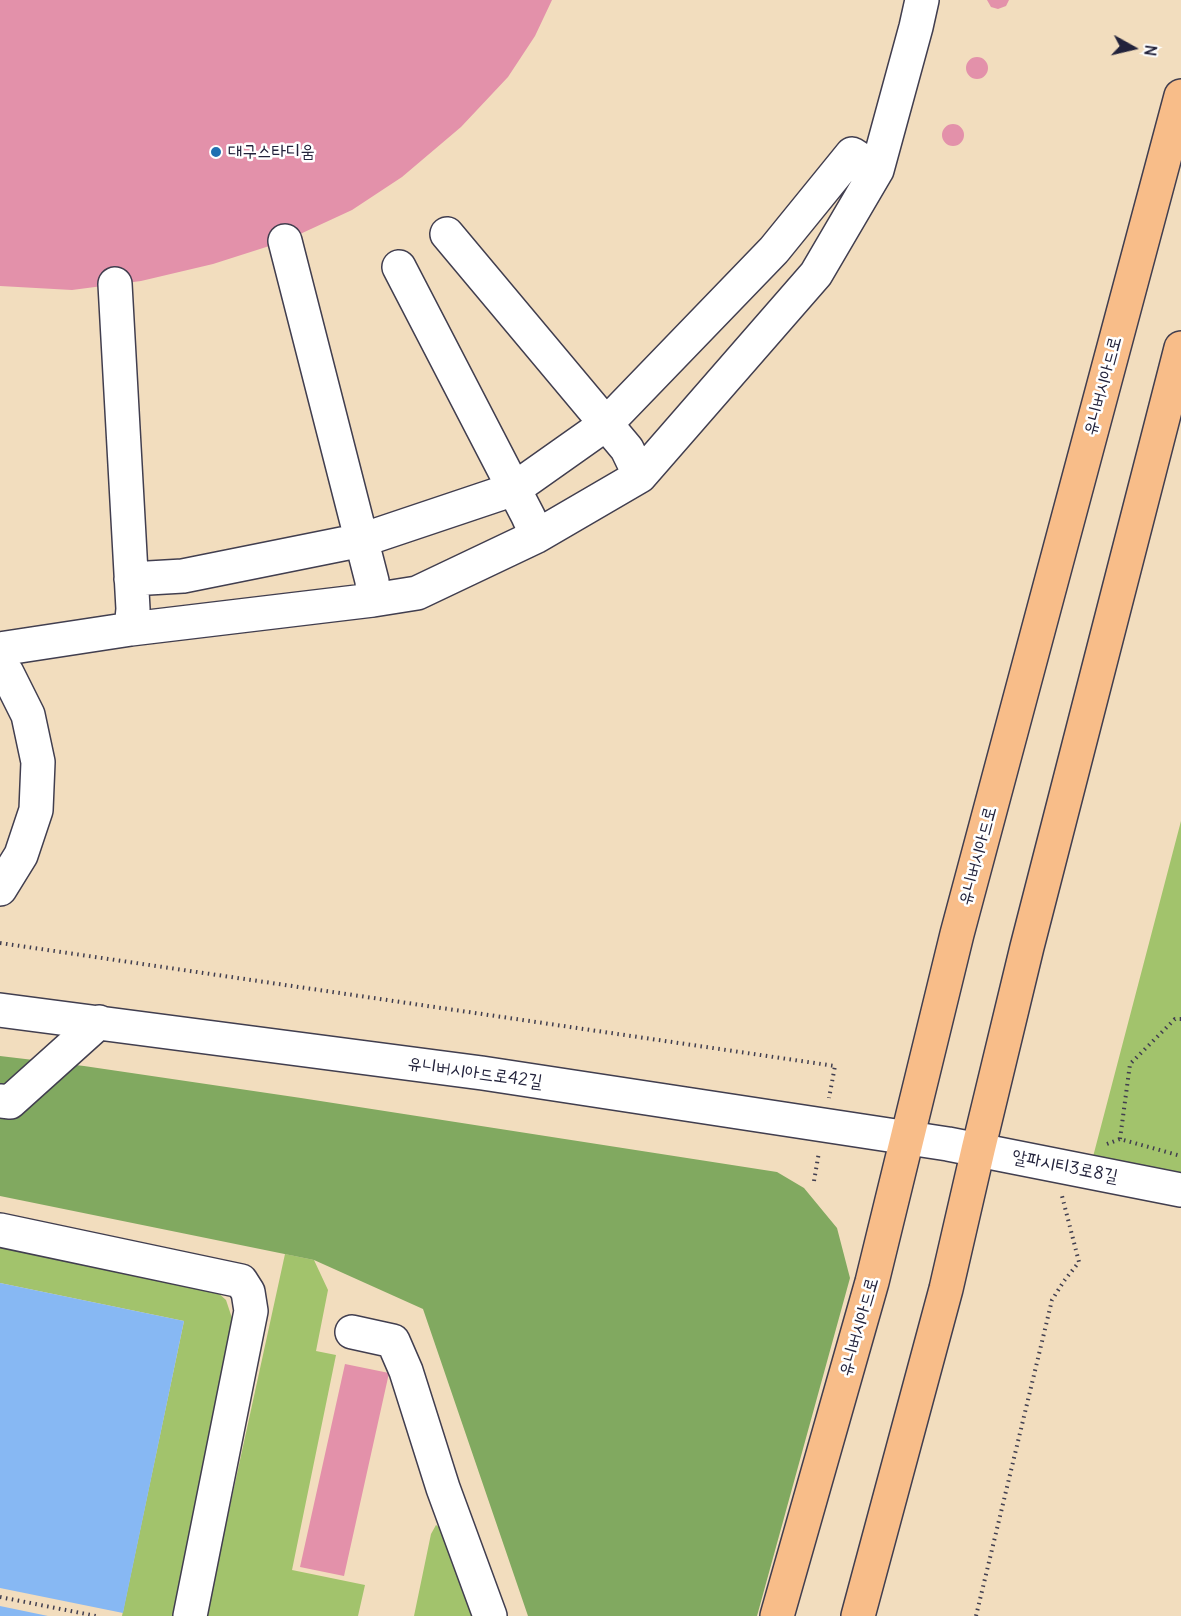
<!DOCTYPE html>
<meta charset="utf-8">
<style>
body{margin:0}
#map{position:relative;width:1181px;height:1616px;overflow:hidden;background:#f2ddbe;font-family:Delius,sans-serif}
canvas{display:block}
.north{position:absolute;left:1103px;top:18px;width:60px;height:60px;-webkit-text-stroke:4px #fff;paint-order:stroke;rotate:98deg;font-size:16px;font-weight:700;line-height:24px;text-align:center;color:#22223b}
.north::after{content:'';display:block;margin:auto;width:21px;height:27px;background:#22223b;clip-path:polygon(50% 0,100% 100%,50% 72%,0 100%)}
</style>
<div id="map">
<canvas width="1181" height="1616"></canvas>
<div class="north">N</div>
</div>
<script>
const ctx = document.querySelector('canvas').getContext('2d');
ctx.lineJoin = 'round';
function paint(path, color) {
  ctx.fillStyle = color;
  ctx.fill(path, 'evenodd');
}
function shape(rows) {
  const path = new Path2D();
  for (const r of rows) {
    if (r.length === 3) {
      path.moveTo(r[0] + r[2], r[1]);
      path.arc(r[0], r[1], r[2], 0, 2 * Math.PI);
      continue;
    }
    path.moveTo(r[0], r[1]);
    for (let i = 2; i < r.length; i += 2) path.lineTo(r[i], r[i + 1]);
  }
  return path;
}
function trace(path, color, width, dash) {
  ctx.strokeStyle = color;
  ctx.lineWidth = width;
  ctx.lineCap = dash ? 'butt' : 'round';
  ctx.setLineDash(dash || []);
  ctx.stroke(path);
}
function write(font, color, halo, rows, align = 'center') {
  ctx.font = font + ' Delius,"Poor Story",sans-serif';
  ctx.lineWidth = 5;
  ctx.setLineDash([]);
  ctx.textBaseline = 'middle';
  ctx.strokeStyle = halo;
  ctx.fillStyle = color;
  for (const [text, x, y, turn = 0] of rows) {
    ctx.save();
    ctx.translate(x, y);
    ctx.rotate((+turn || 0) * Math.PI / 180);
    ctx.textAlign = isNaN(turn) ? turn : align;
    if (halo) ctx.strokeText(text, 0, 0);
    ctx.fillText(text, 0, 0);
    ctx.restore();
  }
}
const green = shape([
 [1181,821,1181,1190,1089,1172],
 [0,1244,216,1291,226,1300,233,1321,175,1616,122,1616,184,1321,0,1283],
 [285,1254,314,1260,328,1290,316,1351,336,1355,292,1570,365,1585,358,1616,206,1616],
 [436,1525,445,1532,478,1616,414,1616,431,1534]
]);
const forest = shape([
 [0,1056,84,1066,301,1098,777,1172,804,1188,837,1228,850,1278,757,1616,528,1616,423,1309,314,1260,0,1196]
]);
const water = shape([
 [0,1283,184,1321,123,1613,0,1588],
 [0,1606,48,1616,0,1616]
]);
const building = shape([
 [0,0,552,0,535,36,508,77,461,127,402,177,352,210,285,241,213,264,141,281,72,290,0,286],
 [987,0,1009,0,1006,6,998,9,991,7],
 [977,68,11],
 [953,135,11],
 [345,1364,389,1373,344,1576,300,1567]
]);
const path = shape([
 [0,943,835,1066,829,1098],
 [1120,1139,1130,1064,1175,1019,1181,1019],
 [1107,1144,1120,1139,1181,1156],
 [814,1181,819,1152],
 [0,1597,96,1616],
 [976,1616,1052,1300,1064,1281,1079,1262,1062,1196]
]);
const minor = shape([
 [447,234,627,449,640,476],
 [285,241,372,581,373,600],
 [399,267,528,516,537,536],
 [115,284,133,609,131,629],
 [131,579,183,576,362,540,514,489,606,424,774,250,852,154,877,170],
 [0,649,131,629,373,600,417,593,537,536,640,476,816,274,877,170,916,27,922,0],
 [0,663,7,673,28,715,38,762,36,810,21,855,0,889],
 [0,1010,482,1073,948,1144,1181,1190],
 [0,1101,10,1102,99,1022],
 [0,1230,241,1281,248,1292,251,1311,190,1616],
 [352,1332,393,1341,406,1371,443,1488,490,1616]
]);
const major = shape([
 [777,1616,872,1282,957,934,1181,96],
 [858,1616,946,1289,978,1150,1027,947,1181,348]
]);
const markers = [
 [216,152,6,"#1f6fb2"]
];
const poiNames = [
 ["대구스타디움",228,152]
];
const streetNames = [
 ["유니버시아드로",1103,386,-75],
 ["유니버시아드로",978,856,-75],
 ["유니버시아드로42길",475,1073,8],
 ["알파시티3로8길",1065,1167,11],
 ["유니버시아드로",859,1327,-74]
];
paint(green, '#a2c36c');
paint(forest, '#81a960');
paint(water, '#87b8f3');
paint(building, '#e391aa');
trace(minor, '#413e4f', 36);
trace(major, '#413e4f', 36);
trace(path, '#413e4f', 4, [1.5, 4.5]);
trace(minor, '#fff', 33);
trace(major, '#f8bd89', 33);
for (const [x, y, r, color] of markers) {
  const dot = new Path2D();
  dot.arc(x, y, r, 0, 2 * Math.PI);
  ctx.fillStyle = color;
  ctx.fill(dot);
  trace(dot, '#fff', 2);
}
write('18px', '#22223b', '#fff', poiNames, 'left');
write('18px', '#22223b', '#fff', streetNames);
</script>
